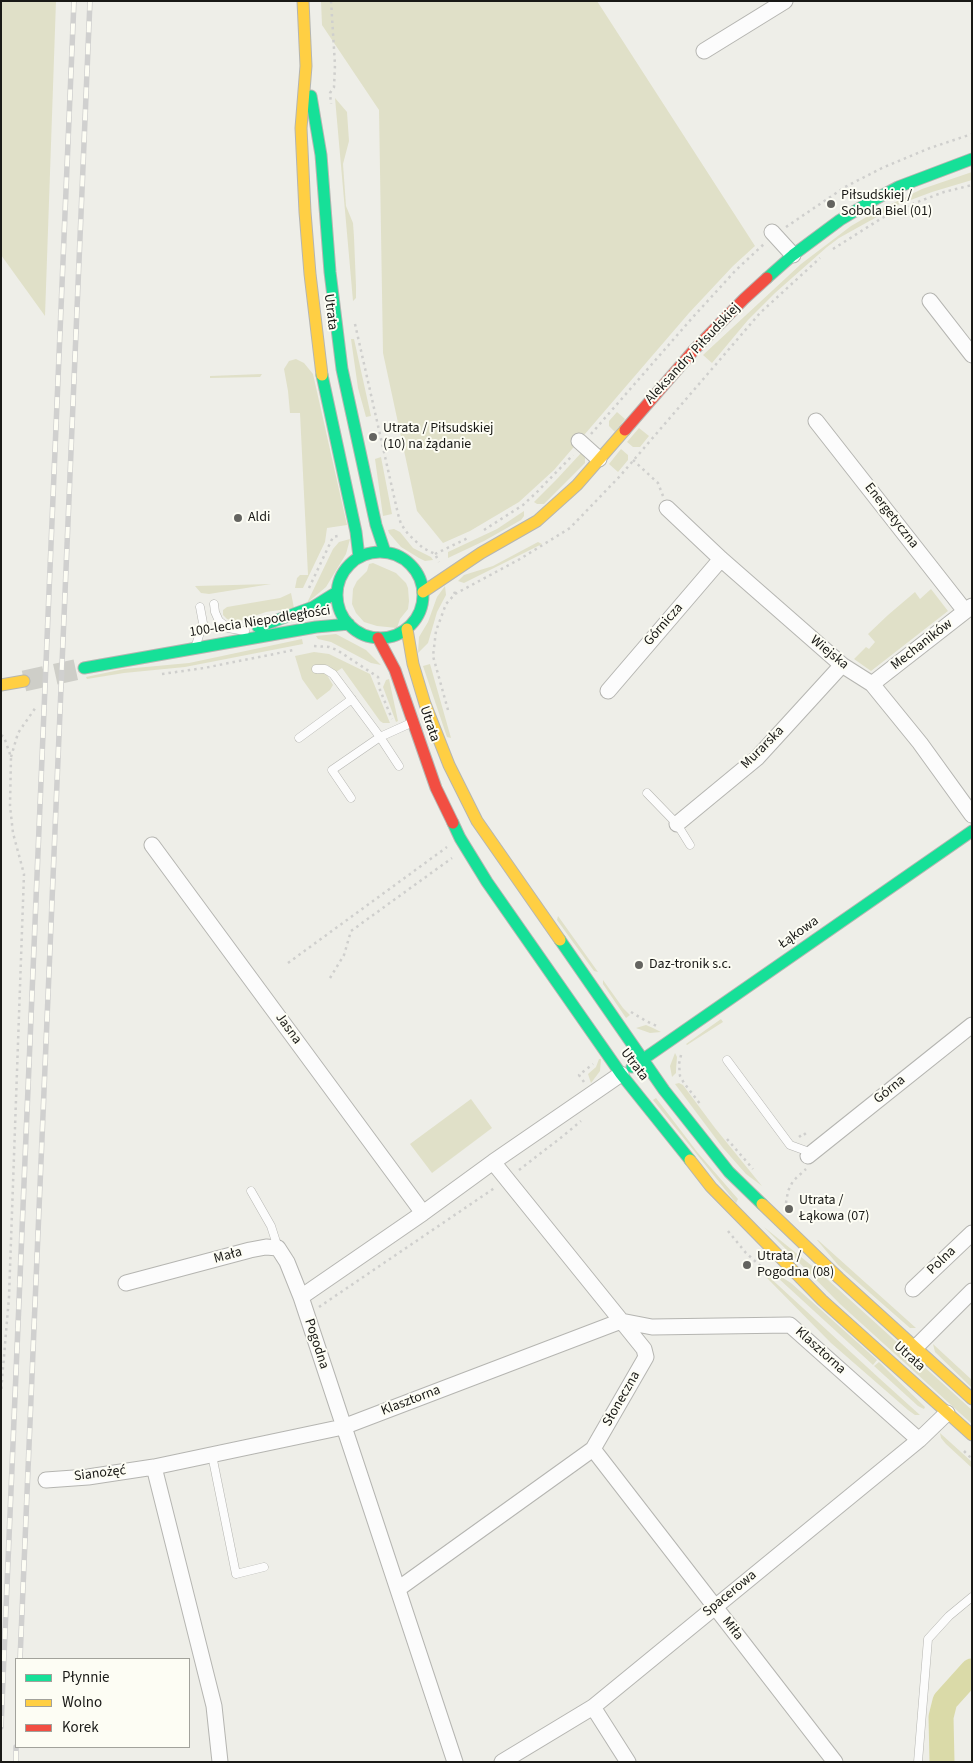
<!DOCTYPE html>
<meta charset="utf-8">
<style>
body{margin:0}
#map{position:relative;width:973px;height:1763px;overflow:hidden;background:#eeeee8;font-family:"Source Sans 3",sans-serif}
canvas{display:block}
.frame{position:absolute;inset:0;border:2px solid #191916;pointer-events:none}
.legend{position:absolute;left:15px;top:1658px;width:175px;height:90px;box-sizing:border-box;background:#fdfdf4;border:1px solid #a2a29b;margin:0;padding:6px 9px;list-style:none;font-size:15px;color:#191916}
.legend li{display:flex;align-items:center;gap:10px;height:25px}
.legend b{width:25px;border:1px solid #a2a29b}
</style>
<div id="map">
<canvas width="973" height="1763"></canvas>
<div class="frame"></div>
<ul class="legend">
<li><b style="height:6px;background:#16e098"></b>Płynnie</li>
<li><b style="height:6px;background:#ffcf43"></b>Wolno</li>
<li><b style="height:6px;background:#f24e42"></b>Korek</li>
</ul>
</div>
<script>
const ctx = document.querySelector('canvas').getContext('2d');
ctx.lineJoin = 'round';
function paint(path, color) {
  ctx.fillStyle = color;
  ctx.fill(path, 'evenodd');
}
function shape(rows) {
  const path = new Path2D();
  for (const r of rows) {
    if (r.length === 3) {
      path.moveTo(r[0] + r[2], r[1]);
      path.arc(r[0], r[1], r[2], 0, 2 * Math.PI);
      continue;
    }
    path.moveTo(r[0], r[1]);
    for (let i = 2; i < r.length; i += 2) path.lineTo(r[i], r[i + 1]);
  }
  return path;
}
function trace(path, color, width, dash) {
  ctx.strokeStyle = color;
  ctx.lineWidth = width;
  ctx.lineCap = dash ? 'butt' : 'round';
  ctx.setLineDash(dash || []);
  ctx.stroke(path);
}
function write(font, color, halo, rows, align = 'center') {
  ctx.font = font + ' "Source Sans 3",sans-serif';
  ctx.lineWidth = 4;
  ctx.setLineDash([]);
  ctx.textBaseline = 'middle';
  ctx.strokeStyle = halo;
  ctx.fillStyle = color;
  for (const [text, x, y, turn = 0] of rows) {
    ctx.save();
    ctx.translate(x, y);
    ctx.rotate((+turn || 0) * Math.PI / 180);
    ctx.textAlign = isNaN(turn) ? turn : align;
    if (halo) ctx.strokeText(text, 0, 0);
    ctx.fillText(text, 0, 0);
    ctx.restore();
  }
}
const green = shape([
 [1,1,56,1,45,316,1,255],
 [321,1,597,1,755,246,733,266,689,313,554,470,519,502,470,531,443,543,417,511,383,353,379,110,322,25],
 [335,98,347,112,349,141,343,164,346,206,353,223,354,237,356,286,356,298,353,301],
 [972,172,972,180,932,192,900,204,839,238,827,247,775,293,748,320,712,363,703,355,801,264,851,226,875,212,922,189],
 [351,339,354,339,371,416,366,417,358,388],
 [296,359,304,363,313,374,347,525,327,528,325,542,303,588,295,588,297,578,300,575,308,575,300,413,290,413,288,391,284,369,289,361],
 [262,374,260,377,210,378,210,376],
 [617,412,625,419,615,432,609,426,609,421],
 [639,428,649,436,640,447,633,447,627,442],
 [621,449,628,455,628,460,618,472,609,464],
 [582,452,585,458,585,463,544,504,537,504,534,502,556,480],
 [381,457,392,514,383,516,375,459],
 [524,511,524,516,521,520,484,541,448,558,448,552,497,529],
 [394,529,400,532,413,548,431,557,433,560,425,561,419,558,401,547,389,533,388,530],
 [350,539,346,554,326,587,307,603,333,549,339,542],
 [538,542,542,544,464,583,458,581,464,575,493,566],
 [373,563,396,573,406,583,408,588,409,601,408,609,400,619,397,628,377,626,364,622,356,613,352,604,353,589,357,581,367,571,369,564],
 [271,584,209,594,201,593,195,586],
 [445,586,446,595,437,612,428,643,418,653,419,637,428,622,437,597],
 [931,589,948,611,871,671,854,659,866,647,869,649,875,642,868,634,888,615,915,592,920,599],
 [291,593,294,608,266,612,237,622,227,619,223,615,223,610,227,607,280,598],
 [336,634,366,650,381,665,371,663,331,642,318,639,316,636],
 [302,639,303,644,185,667,124,673,87,679,86,677,124,669,189,663],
 [314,652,329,654,370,674,390,723,383,723,380,721,342,668,336,672,327,665,315,665,317,674,324,673,327,675,333,685,330,690,317,700,302,679,295,656],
 [430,664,451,738,447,737,423,666],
 [389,679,398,721,396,722,383,687,386,680],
 [558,916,598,972,594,971,557,920],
 [603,980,623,1008,630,1015,626,1018,603,984],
 [721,1019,723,1022,687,1045,686,1044],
 [646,1025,653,1028,661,1032,650,1033,636,1028],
 [675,1053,677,1057,676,1069,676,1073,672,1077,670,1066],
 [599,1059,601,1059,600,1071,591,1083,588,1074,596,1067],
 [679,1083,683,1085,715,1128,762,1186,746,1174,723,1148,675,1084],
 [656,1098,698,1153,738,1199,736,1203,653,1100],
 [471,1099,492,1128,432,1173,410,1144],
 [764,1227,817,1270,972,1410,972,1424,840,1304],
 [817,1240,818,1240,916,1328,910,1328,838,1265],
 [766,1267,791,1283,877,1360,873,1365],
 [766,1274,879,1378,920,1415,915,1415,908,1410,831,1343,764,1275],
 [933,1344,972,1380,972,1388,935,1352],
 [879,1362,925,1407,924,1409,918,1406,874,1366],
 [940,1433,972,1462,972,1468,946,1444,941,1438]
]);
const river = shape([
 [942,1762,941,1717,945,1701,972,1671]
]);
const secondaryTunnel = shape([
 [24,681,84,668]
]);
const path = shape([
 [331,1,335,65,334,87,330,93,331,104],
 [786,227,845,187,882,168,930,148,972,134],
 [833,249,882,218,907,206,944,192,972,185],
 [355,324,398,514,401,524,408,534,423,548,435,554,439,562],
 [591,434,693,317,736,270,764,244],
 [633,460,658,483,663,496],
 [484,530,523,505,537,492,573,455],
 [435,554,470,537],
 [309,588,333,537,338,536],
 [455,594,520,559,570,528,620,476,760,313,820,258],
 [314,646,329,647,337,650,378,677,380,690,392,719],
 [162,674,204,668,294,650],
 [448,710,433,656,436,631,446,604,455,594,454,591],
 [1,735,4,737,11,757,10,806,13,833,24,874,9,1297,1,1392],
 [11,757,18,733,36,707],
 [288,963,447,847],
 [330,978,344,955,351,931,452,858],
 [631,1012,646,1021,659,1027],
 [681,1055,679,1064,680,1076,684,1083,701,1105],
 [584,1082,579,1075,593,1064],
 [799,1137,804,1133,808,1138],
 [727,1139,753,1169],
 [519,1170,563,1136,581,1121],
 [786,1203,788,1191,793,1181,806,1169],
 [728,1231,746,1253,777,1281],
 [319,1307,496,1187],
 [964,1451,972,1459]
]);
const lane = shape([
 [214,604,215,612,219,621,228,628,245,631],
 [196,645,203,623,200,607],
 [316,669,325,669,333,674,380,737,399,766],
 [299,738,352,699],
 [647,793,677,824,690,845],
 [351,798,332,770,380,737,411,723],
 [727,1060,790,1145,812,1153],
 [251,1191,271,1226,278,1248],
 [212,1455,236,1574,264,1567],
 [918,1762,928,1639,949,1616,972,1597]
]);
const street = shape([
 [704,51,785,1],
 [772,232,793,255],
 [930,301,972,355],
 [816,421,965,611],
 [579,441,599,459],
 [667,508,721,559,842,665,872,684,920,743,972,815],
 [872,684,972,606],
 [608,691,721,559],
 [677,824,757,758,842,665],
 [152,845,423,1213],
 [808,1156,972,1025],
 [126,1283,250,1250,266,1247,278,1248,287,1262,301,1297],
 [913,1289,972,1233],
 [915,1348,972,1291],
 [593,1449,835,1762],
 [154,1467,214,1706,220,1762],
 [46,1480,88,1477,154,1467,343,1427,621,1321,652,1327,790,1325,919,1440],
 [398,1589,593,1449,646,1357,644,1349,493,1162],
 [593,1707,628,1762],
 [455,1762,301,1297,423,1213,493,1162,621,1074],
 [502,1762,593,1707,919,1440,947,1413]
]);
const fast = shape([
 [311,96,321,155,330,272,342,369,376,525,385,552],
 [767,278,793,255,840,220,870,202,898,187,972,159],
 [322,375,356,532,359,557],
 [380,595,43],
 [258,627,313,607,337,592],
 [84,668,316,627,349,624],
 [453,823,460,838,487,882,621,1074,690,1160],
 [560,940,664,1090,729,1172,762,1204],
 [632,1067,972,831]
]);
const slow = shape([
 [303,1,306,66,301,128,305,212,310,274,322,375],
 [423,592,481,553,537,521,577,485,625,430],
 [407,629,413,664,425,704,449,765,477,821,560,940],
 [1,685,24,681],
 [690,1160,711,1187,822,1300,972,1435],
 [762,1204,839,1278,972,1399]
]);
const jam = shape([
 [625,430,694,350,744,299,767,278],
 [378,638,395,670,436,788,453,823]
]);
const rail = shape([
 [20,1659,90,1],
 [1,1727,74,1],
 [16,1762,16,1747]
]);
const markers = [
 [831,204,5,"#646460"],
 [373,437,5,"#646460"],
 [238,518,5,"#646460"],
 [639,965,5,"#646460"],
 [789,1209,5,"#646460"],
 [747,1265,5,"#646460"]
];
const poiNames = [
 ["Piłsudskiej /",841,196],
 ["Sobola Biel (01)",841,212],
 ["Utrata / Piłsudskiej",383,429],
 ["(10) na żądanie",383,445],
 ["Aldi",248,518],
 ["Daz-tronik s.c.",649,965],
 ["Utrata /",799,1201],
 ["Łąkowa (07)",799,1217],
 ["Utrata /",757,1257],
 ["Pogodna (08)",757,1273]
];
const streetNames = [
 ["Utrata",330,312,83],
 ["Aleksandry Piłsudskiej",693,354,-47],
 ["Energetyczna",891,516,52],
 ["100-lecia Niepodległości",260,622,-9],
 ["Górnicza",664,625,-49],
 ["Mechaników",922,645,-38],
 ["Wiejska",829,653,39],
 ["Utrata",429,724,71],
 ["Murarska",763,748,-45],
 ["Łąkowa",799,933,-35],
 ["Jasna",288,1029,54],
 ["Utrata",634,1065,53],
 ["Górna",890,1090,-39],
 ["Mała",228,1256,-15],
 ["Polna",942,1261,-44],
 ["Pogodna",316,1344,72],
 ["Klasztorna",820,1351,42],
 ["Utrata",909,1357,42],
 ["Słoneczna",622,1399,-60],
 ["Klasztorna",411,1401,-21],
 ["Sianożęć",100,1474,-7],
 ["Spacerowa",730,1594,-39],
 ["Miła",732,1629,52]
];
paint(green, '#e0e0c8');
trace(river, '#dadaa8', 25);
trace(secondaryTunnel, '#cecec8', 21, [21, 11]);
trace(lane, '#b5b5b1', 9);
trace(street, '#b5b5b1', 17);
trace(fast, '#b5b5b1', 13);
trace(slow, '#b5b5b1', 13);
trace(jam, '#b5b5b1', 13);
trace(path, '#cfcfcd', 2.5, [2.5, 4]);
trace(lane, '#fcfcfc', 8);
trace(street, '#fcfcfc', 15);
trace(fast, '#16e098', 11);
trace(slow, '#ffcf43', 11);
trace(jam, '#f24e42', 11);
trace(rail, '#d0d0cf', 5.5);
trace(rail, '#fdfdf4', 4, [11]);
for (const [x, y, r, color] of markers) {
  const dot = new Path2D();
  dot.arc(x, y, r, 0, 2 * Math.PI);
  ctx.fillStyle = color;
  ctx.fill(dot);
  trace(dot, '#fdfdf4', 2);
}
write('14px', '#191916', '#fdfdf4', poiNames, 'left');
write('14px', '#191916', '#fdfdf4', streetNames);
</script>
